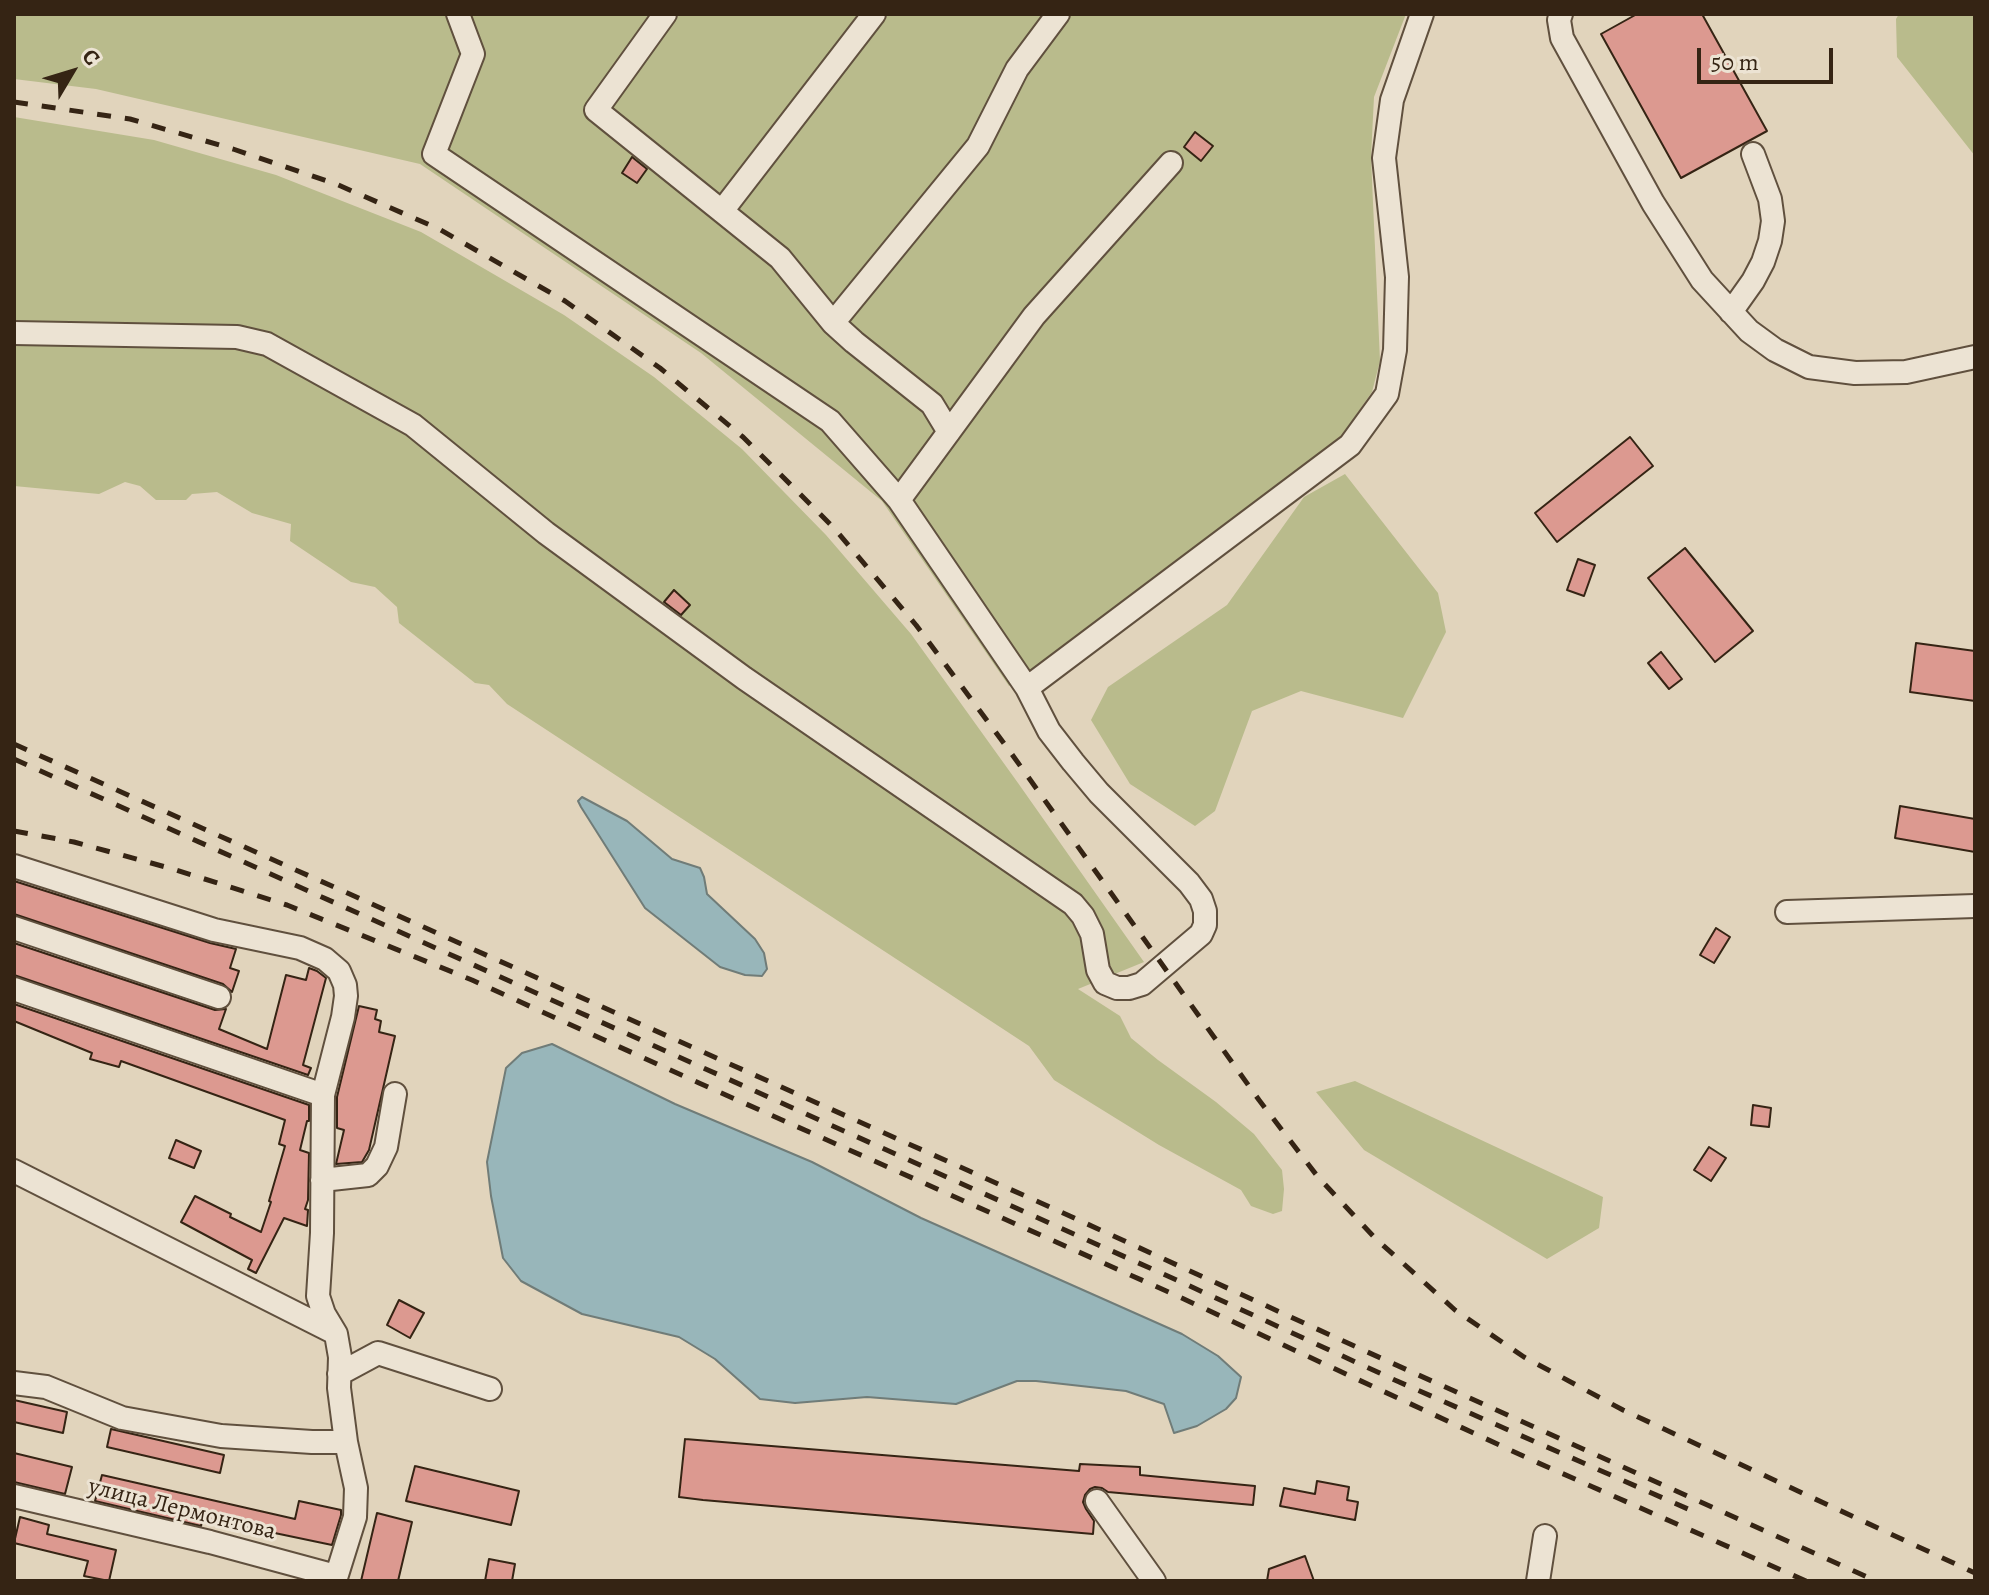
<!DOCTYPE html>
<meta charset="utf-8">
<style>
body{margin:0}
#map{position:relative;width:1989px;height:1595px;overflow:hidden;background:#e1d4bc;font-family:Alegreya,serif}
canvas{display:block}
.frame{position:absolute;inset:0;border:16px solid #352414;pointer-events:none}
.north{position:absolute;left:32px;top:32px;width:80px;height:80px;-webkit-text-stroke:6px #ece3d3;paint-order:stroke;rotate:52deg;font-size:22px;font-weight:700;line-height:32px;text-align:center;color:#352414}
.north::after{content:'';display:block;margin:auto;width:28px;height:36px;background:#352414;clip-path:polygon(50% 0,100% 100%,50% 72%,0 100%)}
.scale{position:absolute;left:1697px;top:48px;width:136px;height:36px;box-sizing:border-box;border:4px solid #352414;border-top:0;padding-left:10px;font-size:24px;line-height:28px;white-space:nowrap;color:#352414;-webkit-text-stroke:6px #ece3d3;paint-order:stroke}
</style>
<div id="map">
<canvas width="1989" height="1595"></canvas>
<div class="frame"></div>
<div class="north">С</div>
<div class="scale">50 m</div>
</div>
<script>
const ctx = document.querySelector('canvas').getContext('2d');
ctx.lineJoin = 'round';
function paint(path, color) {
  ctx.fillStyle = color;
  ctx.fill(path, 'evenodd');
}
function shape(rows) {
  const path = new Path2D();
  for (const r of rows) {
    path.moveTo(r[0], r[1]);
    for (let i = 2; i < r.length; i += 2) path.lineTo(r[i], r[i + 1]);
  }
  return path;
}
function trace(path, color, width, dash) {
  ctx.strokeStyle = color;
  ctx.lineWidth = width;
  ctx.lineCap = dash ? 'butt' : 'round';
  ctx.setLineDash(dash || []);
  ctx.stroke(path);
}
function write(font, color, halo, rows, align = 'center') {
  ctx.font = font + ' Alegreya,serif';
  ctx.lineWidth = 6;
  ctx.setLineDash([]);
  ctx.textBaseline = 'middle';
  ctx.strokeStyle = halo;
  ctx.fillStyle = color;
  for (const [text, x, y, turn = 0] of rows) {
    ctx.save();
    ctx.translate(x, y);
    ctx.rotate((+turn || 0) * Math.PI / 180);
    ctx.textAlign = isNaN(turn) ? turn : align;
    if (halo) ctx.strokeText(text, 0, 0);
    ctx.fillText(text, 0, 0);
    ctx.restore();
  }
}
const green = shape([
 [14,14,1406,14,1374,97,1371,157,1380,361,1372,392,1337,442,1223,532,1009,686,882,501,701,353,420,164,96,89,14,79],
 [1899,14,1975,14,1975,156,1897,57,1896,19],
 [14,117,154,140,276,175,421,232,564,315,654,377,742,449,826,535,911,634,1018,783,1144,962,1078,989,1120,1016,1131,1038,1158,1060,1216,1102,1254,1134,1282,1170,1284,1189,1282,1211,1273,1214,1251,1206,1241,1190,1159,1145,1054,1080,1029,1046,507,704,489,685,475,683,399,623,397,607,375,587,351,582,290,541,291,524,252,513,217,492,192,494,186,500,156,500,140,486,125,482,99,494,14,486],
 [1345,474,1438,593,1446,632,1403,718,1301,691,1252,711,1215,811,1195,826,1130,784,1091,720,1108,687,1227,605,1304,497],
 [1355,1081,1603,1197,1599,1228,1547,1259,1364,1150,1316,1092]
]);
const water = shape([
 [582,797,627,821,672,859,700,868,704,877,707,894,755,939,764,953,767,969,762,976,745,975,720,967,645,908,581,807,578,801,582,797],
 [552,1044,675,1104,812,1162,921,1218,1182,1334,1218,1356,1241,1377,1236,1398,1226,1409,1197,1426,1174,1433,1164,1404,1126,1391,1036,1381,1017,1381,956,1404,867,1397,795,1403,760,1399,715,1359,679,1337,582,1314,521,1281,503,1258,491,1196,487,1162,506,1068,522,1053,552,1044]
]);
const building = shape([
 [1637,14,1702,14,1767,131,1681,178,1601,34,1637,14],
 [1195,132,1213,146,1201,161,1184,147,1195,132],
 [632,157,647,169,637,183,622,173,632,157],
 [1630,437,1653,466,1557,542,1535,513,1630,437],
 [1685,548,1753,631,1715,662,1648,578,1685,548],
 [1578,559,1595,565,1584,596,1567,590,1578,559],
 [674,590,690,605,681,615,664,602,674,590],
 [1916,643,1975,651,1975,701,1910,692,1916,643],
 [1661,652,1682,679,1669,689,1648,663,1661,652],
 [1900,806,1975,819,1975,852,1895,838,1900,806],
 [14,881,210,943,236,949,230,968,239,971,232,992,223,984,14,914,14,881],
 [1716,928,1730,937,1714,963,1700,955,1716,928],
 [14,943,215,1010,226,1009,219,1029,267,1049,286,975,306,980,309,968,317,971,326,978,303,1065,311,1068,308,1075,14,975,14,943],
 [14,1004,309,1105,309,1121,307,1121,300,1150,309,1153,308,1200,305,1209,308,1210,307,1226,284,1218,256,1273,248,1269,252,1260,181,1222,195,1196,231,1214,230,1217,261,1232,271,1202,269,1201,285,1146,279,1144,285,1120,121,1061,119,1067,90,1059,92,1053,14,1021,14,1004],
 [359,1006,377,1010,375,1019,381,1021,379,1032,395,1036,369,1150,362,1162,336,1164,344,1130,337,1128,337,1097,359,1006],
 [1753,1105,1771,1108,1769,1127,1751,1125,1753,1105],
 [176,1140,201,1151,194,1168,169,1158,176,1140],
 [1709,1147,1726,1158,1711,1181,1694,1170,1709,1147],
 [399,1300,424,1313,410,1338,387,1325,399,1300],
 [14,1400,67,1412,63,1433,14,1422,14,1400],
 [111,1429,224,1455,220,1473,107,1447,111,1429],
 [685,1439,1079,1471,1080,1464,1140,1467,1140,1475,1255,1486,1253,1505,1108,1492,1102,1488,1095,1487,1090,1489,1085,1495,1083,1502,1086,1509,1094,1521,1093,1534,703,1500,679,1497,685,1439],
 [14,1453,72,1467,65,1494,14,1482,14,1453],
 [415,1466,519,1491,511,1525,406,1501,415,1466],
 [102,1475,295,1519,299,1501,341,1510,341,1515,332,1545,203,1518,201,1526,95,1501,102,1475],
 [1317,1481,1349,1487,1347,1500,1358,1502,1355,1520,1280,1506,1284,1488,1315,1494,1317,1481],
 [377,1513,412,1522,398,1581,361,1581,377,1513],
 [20,1517,49,1525,47,1534,116,1550,109,1581,84,1576,88,1561,14,1543,20,1517],
 [1305,1556,1314,1581,1267,1581,1269,1569,1305,1556],
 [489,1559,515,1564,512,1581,485,1581,489,1559]
]);
const minor = shape([
 [665,14,596,110,780,258,833,323],
 [1561,14,1559,20,1562,38,1653,203,1702,280,1749,331,1775,350,1809,367,1855,373,1906,372,1975,357],
 [722,211,874,14],
 [1731,312,1753,281,1763,262,1770,241,1773,221,1770,199,1753,154],
 [14,333,237,337,267,344,413,425,546,533,744,678,1073,904,1083,916,1092,934,1098,970,1105,983,1117,988,1129,988,1142,984,1201,934,1205,925,1205,911,1201,899,1189,883,1099,793,1073,762,1049,731,1027,688,899,500,830,421,434,154,473,54,458,14],
 [949,432,932,404,854,342,833,323,978,146,1017,69,1058,14],
 [899,500,1034,316,1171,163],
 [1027,688,1350,445,1387,394,1395,350,1397,277,1384,158,1392,100,1422,14],
 [14,866,214,930,300,948,325,959,339,971,345,985,346,996,343,1017,323,1095,322,1233,318,1296,324,1314,336,1334,340,1357,339,1388,346,1442,356,1488,355,1517,335,1581],
 [1787,912,1975,906],
 [14,928,219,997],
 [14,989,323,1095],
 [14,1171,335,1333],
 [322,1180,368,1175,377,1166,386,1147,395,1094],
 [339,1374,378,1353,490,1389],
 [14,1383,46,1387,122,1418,221,1436,312,1442,346,1442],
 [14,1496,210,1542,336,1576],
 [1097,1501,1154,1581],
 [1538,1581,1545,1536]
]);
const rail = shape([
 [14,102,130,119,233,149,336,184,439,229,565,301,660,368,743,437,834,528,916,625,1006,746,1259,1100,1318,1177,1375,1238,1455,1310,1524,1357,1623,1410,1975,1573],
 [14,744,1061,1212,1363,1350,1876,1581],
 [14,759,1181,1282,1397,1381,1697,1513],
 [14,831,74,842,173,869,287,905,472,980,699,1083,1173,1294,1534,1461,1806,1581]
]);
const streetNames = [
 ["улица Лермонтова",182,1510,14]
];
paint(green, '#b9bb8c');
paint(water, '#98b6ba');
trace(water, '#707c78', 2);
paint(building, '#dc9990');
trace(building, '#352414', 2);
trace(minor, '#60503e', 26);
trace(minor, '#ece3d3', 22);
trace(rail, '#352414', 5, [14, 14]);
write('24px', '#352414', '#ece3d3', streetNames);
</script>
